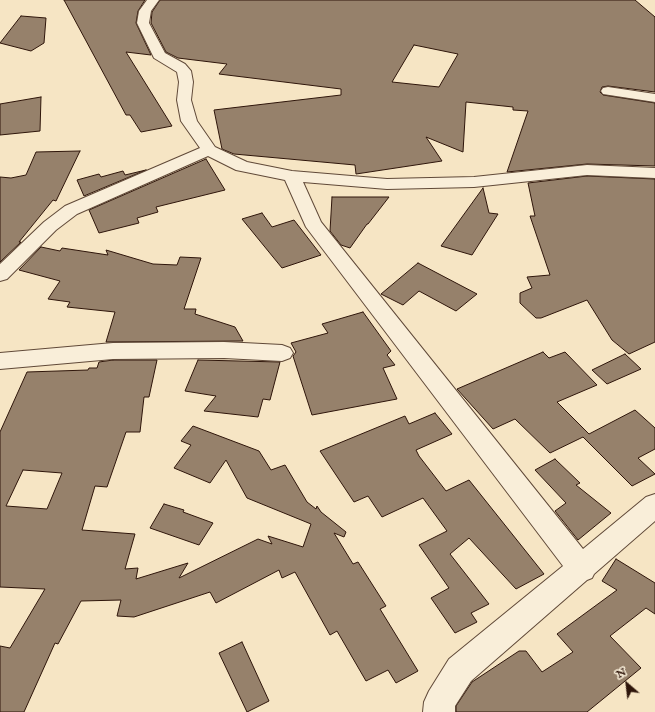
<!DOCTYPE html>
<style>
body{margin:0}
#map{position:relative;width:655px;height:712px;overflow:hidden;background:#f6e5c4;font-family:"IM FELL English",serif}
canvas{display:block}
.north{position:absolute;left:607px;top:664px;width:40px;height:40px;-webkit-text-stroke:3px #f9eed9;paint-order:stroke;rotate:332deg;font-size:11px;font-weight:700;line-height:16px;text-align:center;color:#2e150a}
.north::after{content:'';display:block;margin:auto;width:14px;height:18px;background:#2e150a;clip-path:polygon(50% 0,100% 100%,50% 72%,0 100%)}
</style>
<div id="map">
<canvas width="655" height="712"></canvas>
<div class="north">N</div>
</div>
<script>
const ctx = document.querySelector('canvas').getContext('2d');
ctx.lineJoin = 'round';
function paint(path, color) {
  ctx.fillStyle = color;
  ctx.fill(path, 'evenodd');
}
function shape(rows) {
  const path = new Path2D();
  for (const r of rows) {
    path.moveTo(r[0], r[1]);
    for (let i = 2; i < r.length; i += 2) path.lineTo(r[i], r[i + 1]);
  }
  return path;
}
function trace(path, color, width, dash) {
  ctx.strokeStyle = color;
  ctx.lineWidth = width;
  ctx.lineCap = dash ? 'butt' : 'round';
  ctx.setLineDash(dash || []);
  ctx.stroke(path);
}
const building = shape([
 [64,0,145,0,138,11,136,23,151,55,126,52,172,126,141,132,130,115,126,115,64,0],
 [160,0,635,0,655,17,655,92,608,86,602,87,600,92,603,95,655,103,655,166,587,164,507,172,528,111,513,110,513,107,466,102,463,152,426,137,442,161,356,174,355,165,234,154,222,149,214,110,341,95,341,89,219,74,227,64,178,58,166,52,151,23,152,12,160,0],
 [414,45,458,54,439,87,392,82,414,45],
 [21,16,46,18,44,43,31,51,0,43,21,16],
 [41,97,40,131,0,135,0,104,41,97],
 [80,151,56,201,53,200,19,242,21,242,0,262,0,177,11,178,26,175,36,152,80,151],
 [206,159,225,190,156,207,158,212,137,218,139,223,99,233,89,210,206,159],
 [146,170,84,196,77,180,99,174,101,177,123,171,125,175,146,170],
 [587,176,655,179,655,342,629,354,612,340,587,300,541,318,536,318,520,303,520,293,532,288,527,277,550,275,530,216,535,216,528,183,587,176],
 [483,188,489,213,498,214,472,255,441,246,483,188],
 [332,197,389,197,368,224,367,224,350,248,341,245,330,231,332,197],
 [262,213,272,227,294,220,321,255,282,268,242,219,262,213],
 [41,247,60,251,62,248,108,255,106,250,153,264,177,265,180,257,201,258,184,309,196,309,195,314,235,327,243,341,106,342,115,312,67,307,70,302,48,299,60,281,19,270,41,247],
 [418,263,477,294,456,311,419,291,403,305,381,294,418,263],
 [363,312,391,351,387,355,395,365,383,368,397,399,312,415,293,356,296,352,291,343,328,333,322,324,363,312],
 [543,352,549,358,565,352,597,385,557,402,589,434,635,410,655,428,655,449,638,458,655,474,632,486,583,437,550,453,515,419,493,429,457,389,543,352],
 [625,354,641,369,607,384,592,370,625,354],
 [113,360,157,360,149,397,144,397,140,432,126,432,107,487,95,486,82,530,135,534,125,569,138,568,136,579,188,563,179,578,258,539,272,544,268,536,303,547,311,524,247,498,226,460,210,483,174,468,191,445,181,441,193,426,259,451,271,470,285,465,307,502,316,509,317,506,321,512,346,532,344,537,334,533,353,564,358,562,386,606,380,609,418,671,396,683,388,670,366,681,337,631,330,635,295,572,282,578,279,570,216,603,210,592,134,617,117,616,121,600,81,601,58,644,55,643,24,712,0,712,0,646,10,648,45,589,0,587,0,432,27,372,88,370,89,368,97,368,99,362,113,360],
 [23,470,62,473,47,509,6,506,23,470],
 [198,360,280,362,270,400,263,399,258,417,204,411,216,396,185,391,198,360],
 [435,413,452,434,416,450,419,456,446,491,469,480,544,574,516,589,469,538,450,554,489,604,471,613,477,622,455,633,431,598,449,588,419,545,447,531,423,498,382,517,368,496,354,502,320,451,405,416,409,424,435,413],
 [555,459,580,483,576,485,611,513,578,540,555,511,566,503,535,470,555,459],
 [164,504,184,510,183,512,213,523,199,545,150,528,164,504],
 [616,559,655,583,655,614,646,608,610,636,641,668,587,712,456,712,456,706,472,682,519,651,526,651,542,672,573,652,557,634,617,590,602,581,616,559],
 [242,642,269,701,247,712,219,653,242,642]
]);
const minor = shape([
 [147,0,159,0,151,11,149,23,165,53,185,64,191,71,193,82,191,100,197,121,215,147,247,162,292,171,387,179,474,177,587,165,655,168,655,178,587,175,474,187,387,189,303,182,321,222,583,549,646,497,655,494,655,521,594,574,592,578,587,580,471,681,455,706,455,712,423,712,424,702,429,691,449,659,563,566,306,227,285,180,236,170,208,156,77,214,56,230,7,279,0,281,0,264,44,222,65,206,200,148,181,121,177,100,179,82,177,72,154,58,137,23,139,11,147,0],
 [608,87,655,94,655,102,603,94,601,91,603,88,608,87],
 [224,342,282,345,290,348,293,353,290,358,282,361,224,358,113,359,0,369,0,353,113,343,224,342]
]);
paint(building, '#96816b');
trace(building, '#2e150a', 1);
trace(minor, '#604938', 2);
paint(minor, '#f9eed9');
</script>
